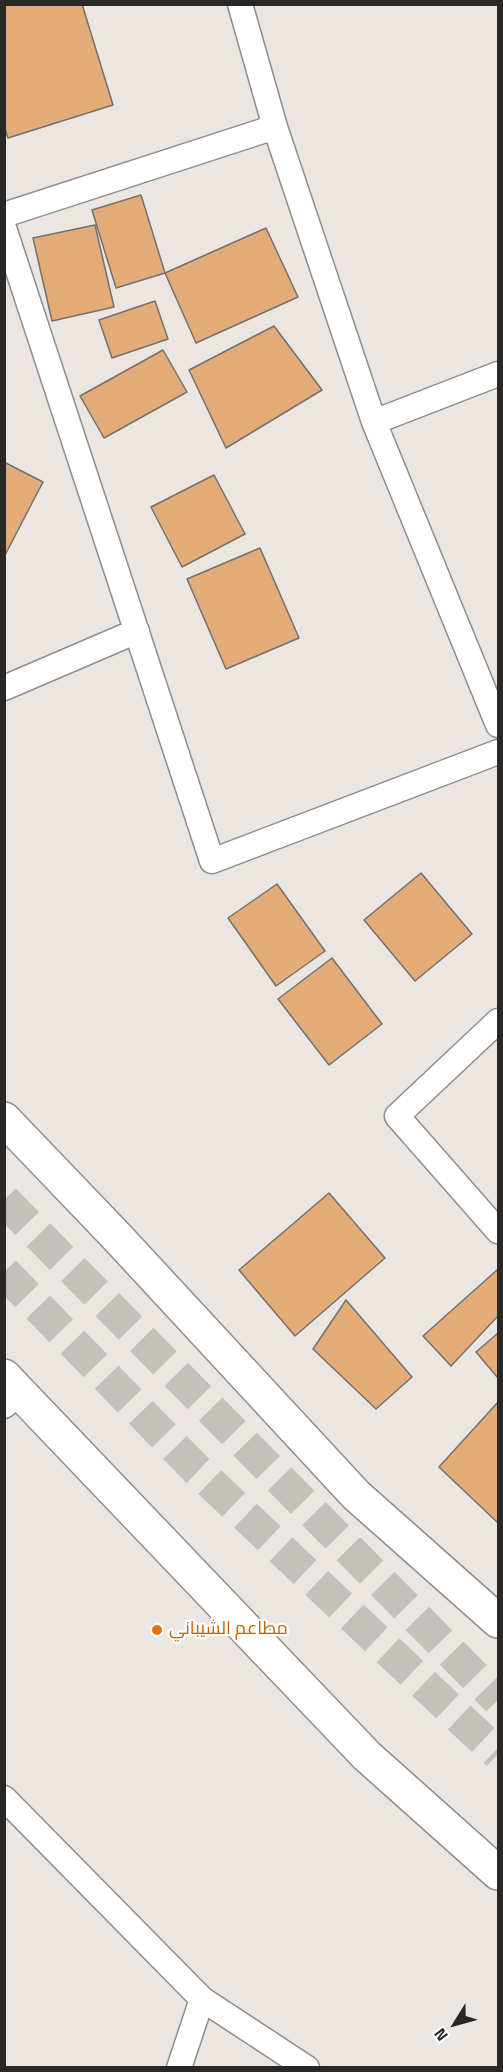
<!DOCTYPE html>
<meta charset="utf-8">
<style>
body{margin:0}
#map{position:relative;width:503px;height:2072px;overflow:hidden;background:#ebe6e2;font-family:"Titillium Web",sans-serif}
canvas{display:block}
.frame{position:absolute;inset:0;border:6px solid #2a2826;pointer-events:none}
.north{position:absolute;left:425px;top:1994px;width:60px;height:60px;-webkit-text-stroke:4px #fff;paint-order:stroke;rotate:233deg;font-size:16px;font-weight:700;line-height:24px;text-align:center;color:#2a2826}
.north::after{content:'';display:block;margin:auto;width:21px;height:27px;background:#2a2826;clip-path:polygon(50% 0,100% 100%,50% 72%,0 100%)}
</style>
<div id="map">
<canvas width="503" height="2072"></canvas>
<div class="frame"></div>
<div class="north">N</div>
</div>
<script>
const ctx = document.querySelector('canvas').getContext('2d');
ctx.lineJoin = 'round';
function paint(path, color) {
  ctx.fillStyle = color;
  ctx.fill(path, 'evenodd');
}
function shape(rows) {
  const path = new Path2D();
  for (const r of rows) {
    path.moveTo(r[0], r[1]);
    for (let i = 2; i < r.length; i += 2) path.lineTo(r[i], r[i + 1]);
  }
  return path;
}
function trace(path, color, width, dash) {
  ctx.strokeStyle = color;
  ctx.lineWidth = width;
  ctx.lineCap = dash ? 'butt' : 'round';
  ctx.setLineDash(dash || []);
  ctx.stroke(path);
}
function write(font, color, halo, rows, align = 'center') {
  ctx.font = font + ' "Titillium Web",Cairo,sans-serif';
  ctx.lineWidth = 4.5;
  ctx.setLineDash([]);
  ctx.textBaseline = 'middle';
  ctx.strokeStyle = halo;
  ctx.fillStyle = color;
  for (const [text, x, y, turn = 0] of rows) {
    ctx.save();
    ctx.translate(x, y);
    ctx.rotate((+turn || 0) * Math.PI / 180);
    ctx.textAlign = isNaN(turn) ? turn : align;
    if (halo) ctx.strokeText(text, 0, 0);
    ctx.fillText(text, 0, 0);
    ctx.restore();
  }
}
const building = shape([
 [4,4,82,4,113,105,8,138,4,126,4,4],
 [141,195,165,273,116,288,92,210,141,195],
 [95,225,114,307,52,321,33,238,95,225],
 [266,228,298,297,196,343,165,273,266,228],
 [155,301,168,339,112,358,99,320,155,301],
 [274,326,322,390,226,448,189,370,274,326],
 [163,350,187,392,104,438,80,396,163,350],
 [4,462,43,482,4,557,4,462],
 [214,475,245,534,182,567,151,507,214,475],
 [260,548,299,638,226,669,187,579,260,548],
 [421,873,472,934,415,981,364,920,421,873],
 [277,884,325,951,276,986,228,918,277,884],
 [332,958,382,1024,329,1065,278,999,332,958],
 [329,1193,385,1258,295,1336,239,1270,329,1193],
 [497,1270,498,1272,498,1316,451,1366,423,1336,497,1270],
 [346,1300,412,1377,376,1409,313,1349,346,1300],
 [498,1333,498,1378,476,1352,498,1333],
 [498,1402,498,1523,439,1467,498,1402]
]);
const highwayTunnel = shape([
 [4,1200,498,1700],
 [4,1272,197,1470,498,1754]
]);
const street = shape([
 [240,4,275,127,374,422,498,725],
 [4,215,275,127],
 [4,228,212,861,498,752],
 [374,422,498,374],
 [4,688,137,631],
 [498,1021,397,1116,498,1231],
 [4,1406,21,1392],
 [4,1798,202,1999,307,2068],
 [179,2068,202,1999]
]);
const highway = shape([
 [4,1119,118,1238,356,1495,498,1621],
 [4,1376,367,1756,498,1873]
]);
const markers = [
 [157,1630,6,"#e8710a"]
];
const foodNames = [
 ["مطاعم الشيباني",169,1630]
];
paint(building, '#e2ab77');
trace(building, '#74706c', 1.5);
trace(highwayTunnel, '#c4c0bc', 33, [33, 16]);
trace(street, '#918c88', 27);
trace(highway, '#918c88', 36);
trace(street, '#fff', 24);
trace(highway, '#fff', 33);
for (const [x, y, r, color] of markers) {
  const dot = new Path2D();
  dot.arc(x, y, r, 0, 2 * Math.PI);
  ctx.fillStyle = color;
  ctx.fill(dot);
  trace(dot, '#fff', 2);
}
write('18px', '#c56008', '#fff', foodNames, 'left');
</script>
